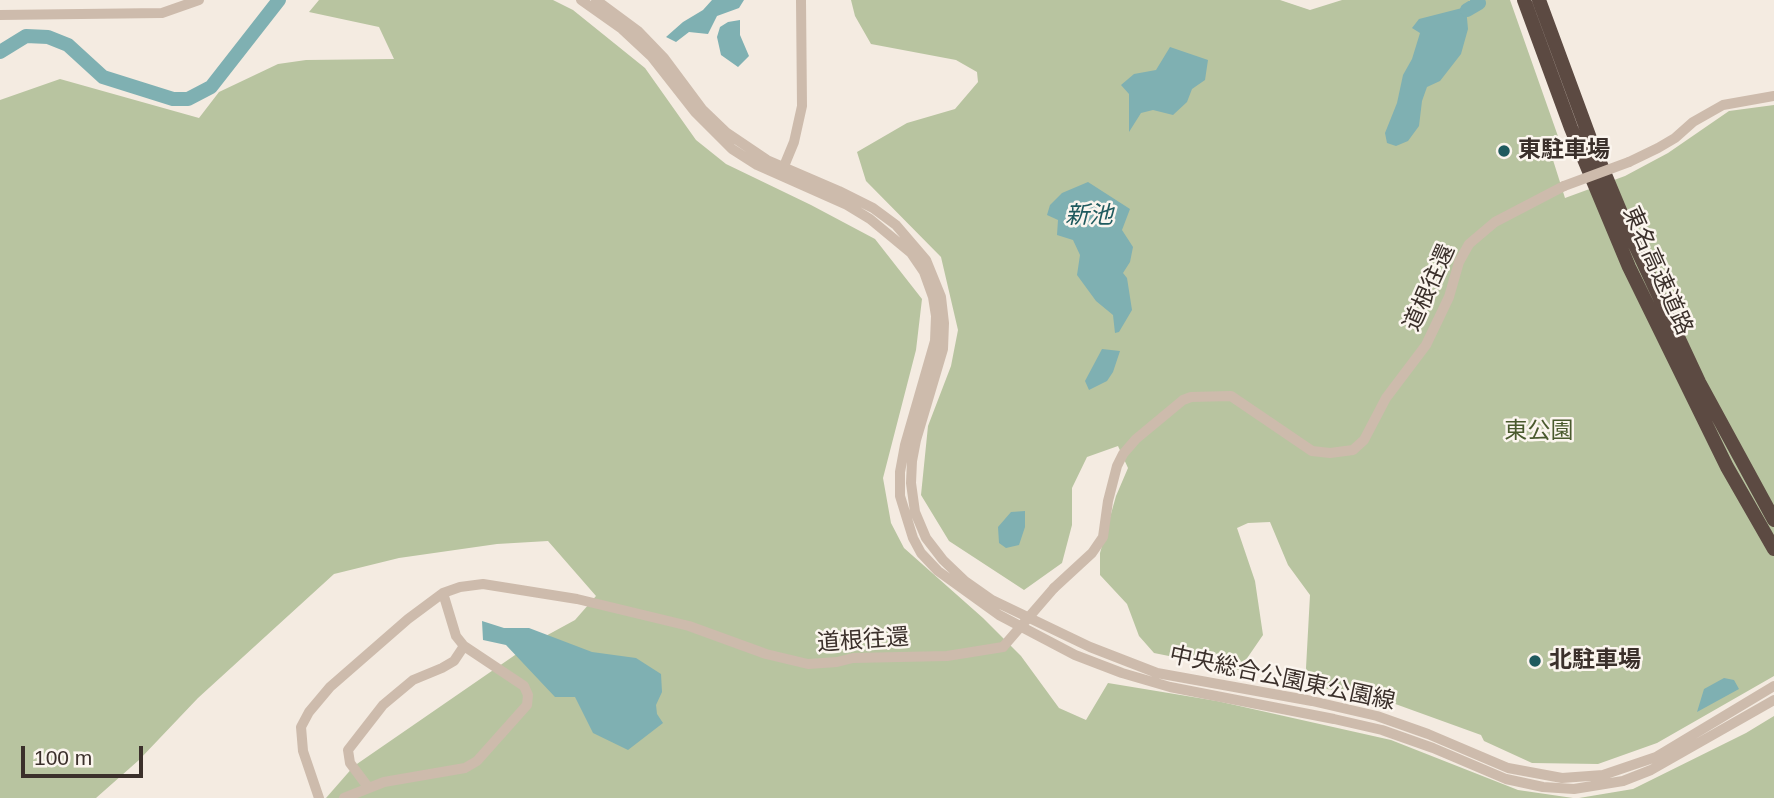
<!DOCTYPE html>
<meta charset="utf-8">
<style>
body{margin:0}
#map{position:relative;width:1774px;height:798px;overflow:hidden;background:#f4ebe1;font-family:Arial,sans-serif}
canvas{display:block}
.scale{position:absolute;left:21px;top:746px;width:122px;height:32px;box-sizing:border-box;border:4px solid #3b302b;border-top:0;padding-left:9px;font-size:21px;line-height:24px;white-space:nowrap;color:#3b302b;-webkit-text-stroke:5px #fbf5ee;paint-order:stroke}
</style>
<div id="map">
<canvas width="1774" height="798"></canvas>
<div class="scale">100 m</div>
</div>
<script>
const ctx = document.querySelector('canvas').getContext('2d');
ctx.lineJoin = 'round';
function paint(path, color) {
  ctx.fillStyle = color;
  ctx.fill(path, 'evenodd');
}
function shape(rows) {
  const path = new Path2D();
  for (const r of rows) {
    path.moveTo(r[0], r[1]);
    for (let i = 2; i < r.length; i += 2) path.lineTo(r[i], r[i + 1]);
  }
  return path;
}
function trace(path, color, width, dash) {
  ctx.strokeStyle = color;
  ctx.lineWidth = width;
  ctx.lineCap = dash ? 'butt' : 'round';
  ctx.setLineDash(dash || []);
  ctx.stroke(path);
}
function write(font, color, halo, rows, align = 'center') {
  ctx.font = font + ' Arial,"Noto Sans JP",sans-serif';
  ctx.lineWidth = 5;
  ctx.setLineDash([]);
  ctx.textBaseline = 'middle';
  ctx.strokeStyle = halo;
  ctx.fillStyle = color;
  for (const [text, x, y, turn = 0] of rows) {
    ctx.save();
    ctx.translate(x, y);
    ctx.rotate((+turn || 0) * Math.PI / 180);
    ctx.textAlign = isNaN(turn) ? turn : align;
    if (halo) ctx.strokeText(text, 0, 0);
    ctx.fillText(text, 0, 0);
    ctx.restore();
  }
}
const green = shape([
 [319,0,553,0,573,10,645,68,696,140,726,164,811,205,875,239,922,299,916,350,883,478,891,523,904,548,983,618,1021,656,1059,708,1086,720,1108,683,1217,701,1391,740,1518,790,1573,798,326,798,354,766,531,644,575,620,596,596,548,541,497,544,399,558,334,574,198,698,139,760,96,798,0,798,0,100,60,79,199,118,219,92,278,64,306,60,394,59,379,27,309,12],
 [851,0,1280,0,1310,10,1342,0,1510,0,1560,142,1547,141,1565,198,1625,176,1668,153,1729,111,1774,105,1774,676,1657,743,1598,764,1532,763,1484,741,1481,735,1376,697,1309,686,1306,668,1310,595,1288,565,1270,522,1248,523,1237,528,1255,581,1263,635,1239,670,1154,653,1139,636,1127,604,1100,575,1100,553,1116,496,1128,468,1118,446,1087,457,1072,488,1072,525,1062,563,1024,590,949,541,921,495,928,426,951,366,958,330,941,257,866,181,857,152,907,123,955,109,978,82,977,72,956,60,871,44,855,16],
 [1774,716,1774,798,1579,798,1633,789,1746,733]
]);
const water = shape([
 [712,0,744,0,739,8,717,16,708,34,689,32,676,42,666,37,683,22,703,10],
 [1466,7,1468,29,1461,54,1440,81,1427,87,1422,101,1419,126,1408,141,1396,146,1387,143,1385,133,1397,103,1403,75,1412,59,1420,33,1412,28,1419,19],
 [740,20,740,35,749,56,738,67,721,55,717,37,720,27,728,22],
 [1170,47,1208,60,1205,80,1192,89,1187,102,1173,115,1153,110,1141,113,1129,132,1129,94,1121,85,1134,74,1156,70],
 [1088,182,1130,209,1122,230,1133,247,1130,262,1123,273,1127,278,1132,310,1119,332,1115,333,1113,315,1096,301,1077,275,1080,255,1073,240,1057,235,1058,220,1047,215,1050,205,1062,193],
 [1102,349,1120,351,1113,372,1107,381,1089,390,1085,381],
 [1025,511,1025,527,1019,545,1006,548,999,543,998,527,1011,512],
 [482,621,504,628,529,628,592,652,636,658,661,674,662,692,656,705,657,714,663,723,628,750,593,733,575,697,555,697,506,645,483,640],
 [1724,678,1734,680,1739,689,1697,712,1704,689]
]);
const river = shape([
 [1467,10,1479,3,1477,0],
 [0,52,26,36,48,37,68,45,103,77,173,99,188,99,211,87,279,0]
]);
const minor = shape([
 [581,0,622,29,651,56,695,112,732,149,757,165,847,205,870,219,911,253,924,272,933,297,936,316,935,341,905,445,900,472,900,496,913,538,921,553,938,571,999,615,1075,655,1122,673,1170,687,1334,719,1382,730,1433,748,1506,779,1543,787,1574,789,1623,781,1651,770,1774,700],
 [596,0,638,31,664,58,702,109,727,133,767,160,839,191,873,208,896,225,926,260,941,297,944,323,943,349,916,440,912,461,911,483,915,512,926,538,943,560,965,581,992,600,1090,647,1157,673,1312,701,1377,716,1428,734,1508,768,1562,778,1603,775,1656,757,1774,686],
 [0,15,162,13,199,0],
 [1629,162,1658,148,1675,138,1693,122,1723,105,1774,96],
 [782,171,794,142,802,106,801,0],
 [1054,588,1092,553,1103,537,1108,501,1117,466,1123,454,1136,439,1183,400,1191,397,1231,396,1312,451,1330,453,1353,450,1364,440,1386,398,1426,345,1449,297,1459,262,1469,244,1495,222,1564,186],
 [368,787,350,763,348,750,383,705,413,680,442,668,454,661,464,646],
 [319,798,303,751,301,727,309,712,330,687,408,619,443,593,460,587,483,584,577,599,689,626,766,654,808,664,837,662,853,658,947,656,1003,647],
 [344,798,384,782,465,768,477,761,527,705,528,695,524,686,464,646,456,636,443,593]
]);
const highway = shape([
 [1524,0,1571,128,1629,267,1727,467,1774,549],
 [1539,0,1591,141,1629,232,1699,382,1774,520]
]);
const minorBridge = shape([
 [1564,186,1629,162],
 [1003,647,1054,588]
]);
const markers = [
 [1504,151,7,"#1f5a5e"],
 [1535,661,7,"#1f5a5e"]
];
const poiNames = [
 ["東駐車場",1518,151],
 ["北駐車場",1549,661]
];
const streetNames = [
 ["東名高速道路",1657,271,66],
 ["道根往還",1430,288,-66],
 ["道根往還",863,641,-4],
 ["中央総合公園東公園線",1282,679,12]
];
const parkNames = [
 ["東公園",1539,432]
];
const waterNames = [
 ["新池",1089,216]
];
paint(green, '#b8c4a0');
paint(water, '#7fb0b2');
trace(river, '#7fb0b2', 14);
trace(minor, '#cdbbac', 10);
trace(highway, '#5c4a42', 14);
trace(minorBridge, '#cdbbac', 10);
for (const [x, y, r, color] of markers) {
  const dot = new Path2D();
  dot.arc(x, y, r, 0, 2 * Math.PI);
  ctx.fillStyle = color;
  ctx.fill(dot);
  trace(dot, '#fbf5ee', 2.5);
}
write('bold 23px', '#3b302b', '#fbf5ee', poiNames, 'left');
write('23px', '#3b302b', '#fbf5ee', streetNames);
write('23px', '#4a5a2e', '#fbf5ee', parkNames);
write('italic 24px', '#1f5a5e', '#fbf5ee', waterNames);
</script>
